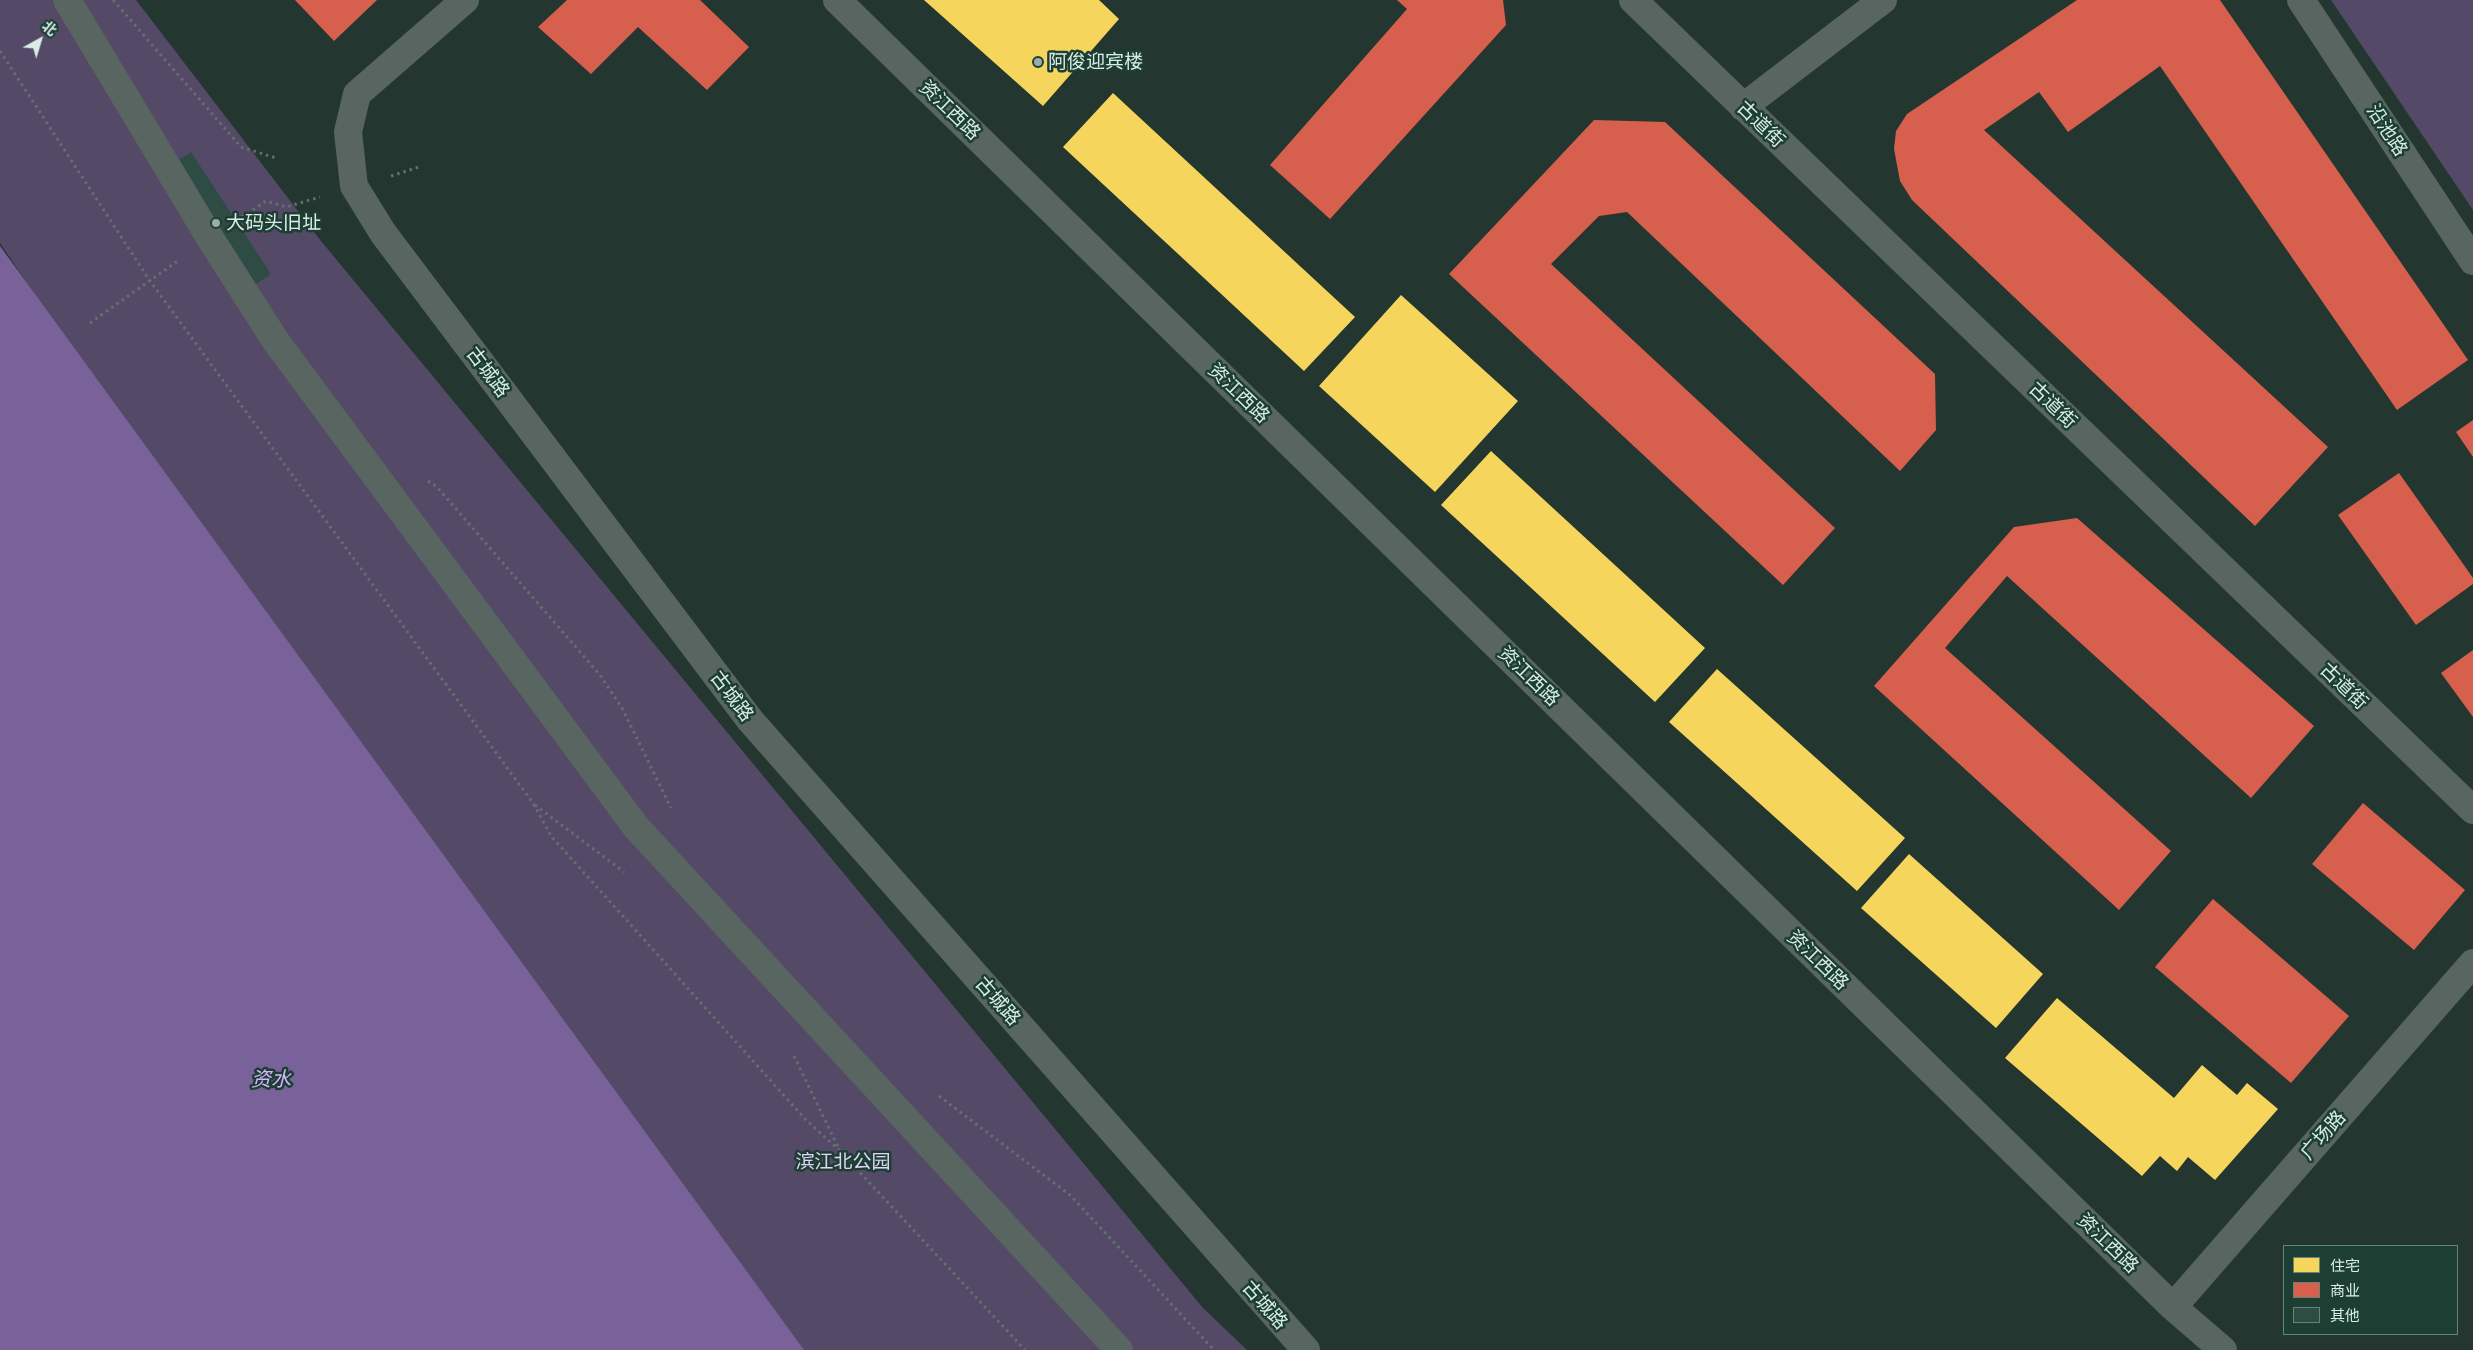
<!DOCTYPE html>
<meta charset="utf-8">
<style>
body{margin:0}
#map{position:relative;width:2473px;height:1350px;overflow:hidden;background:#243630;font-family:"Exo 2","Noto Sans SC",sans-serif}
canvas{display:block}
.legend{position:absolute;left:2283px;top:1245px;width:175px;height:90px;box-sizing:border-box;background:#1c3e33;border:1px solid #68847a;margin:0;padding:6px 9px;list-style:none;font-size:15px;color:#d9ece5}
.legend li{display:flex;align-items:center;gap:10px;height:25px}
.legend b{width:25px;border:1px solid #68847a}
.north{position:absolute;left:15px;top:15px;width:50px;height:50px;-webkit-text-stroke:4px #1c3e33;paint-order:stroke;rotate:39deg;font-size:14px;font-weight:700;line-height:20px;text-align:center;color:#d9ece5}
.north::after{content:'';display:block;margin:auto;width:18px;height:22px;background:#d9ece5;clip-path:polygon(50% 0,100% 100%,50% 72%,0 100%)}
</style>
<div id="map">
<canvas width="2473" height="1350"></canvas>
<ul class="legend">
<li><b style="height:14px;background:#f6d55c"></b>住宅</li>
<li><b style="height:14px;background:#d6604d"></b>商业</li>
<li><b style="height:14px;background:#2f4c44"></b>其他</li>
</ul>
<div class="north">北</div>
</div>
<script>
const ctx = document.querySelector('canvas').getContext('2d');
ctx.lineJoin = 'round';
function paint(path, color) {
  ctx.fillStyle = color;
  ctx.fill(path, 'evenodd');
}
function shape(rows) {
  const path = new Path2D();
  for (const r of rows) {
    path.moveTo(r[0], r[1]);
    for (let i = 2; i < r.length; i += 2) path.lineTo(r[i], r[i + 1]);
  }
  return path;
}
function trace(path, color, width, dash) {
  ctx.strokeStyle = color;
  ctx.lineWidth = width;
  ctx.lineCap = dash ? 'butt' : 'round';
  ctx.setLineDash(dash || []);
  ctx.stroke(path);
}
function write(font, color, halo, rows, align = 'center') {
  ctx.font = font + ' "Exo 2","Noto Sans SC",sans-serif';
  ctx.lineWidth = 5;
  ctx.setLineDash([]);
  ctx.textBaseline = 'middle';
  ctx.strokeStyle = halo;
  ctx.fillStyle = color;
  for (const [text, x, y, turn = 0] of rows) {
    ctx.save();
    ctx.translate(x, y);
    ctx.rotate((+turn || 0) * Math.PI / 180);
    ctx.textAlign = isNaN(turn) ? turn : align;
    if (halo) ctx.strokeText(text, 0, 0);
    ctx.fillText(text, 0, 0);
    ctx.restore();
  }
}
const green = shape([
 [0,0,136,0,321,241,1203,1308,1247,1350,747,1350,0,243],
 [2331,0,2473,0,2473,210]
]);
const water = shape([
 [0,246,804,1350,0,1350]
]);
const homes = shape([
 [924,0,1099,0,1119,19,1043,106],
 [1113,93,1355,317,1304,371,1063,147],
 [1401,295,1518,401,1435,492,1319,386],
 [1491,451,1705,648,1655,702,1441,505],
 [1717,669,1905,838,1857,891,1669,722],
 [1909,854,2043,974,1996,1028,1861,908],
 [2057,998,2174,1098,2202,1065,2237,1095,2247,1083,2278,1109,2215,1180,2188,1157,2177,1171,2160,1156,2142,1176,2005,1058]
]);
const shops = shape([
 [295,0,377,0,334,41],
 [567,0,700,0,749,47,707,90,638,27,591,74,538,27],
 [1397,0,1503,0,1506,25,1330,219,1270,165,1407,9],
 [2077,0,2220,0,2468,360,2397,410,2160,66,2068,132,2039,92,1984,130,2328,447,2255,526,1912,200,1900,181,1894,149,1896,131,1907,114],
 [1594,120,1665,122,1935,374,1936,430,1900,471,1627,212,1599,216,1551,264,1835,528,1783,585,1449,274],
 [2473,420,2473,457,2456,432],
 [2399,473,2473,578,2473,584,2416,625,2338,515],
 [2077,518,2314,726,2251,798,2007,576,1945,648,2171,851,2119,910,1874,686,2014,527],
 [2473,650,2473,717,2441,673],
 [2363,803,2465,890,2414,950,2312,864],
 [2213,899,2349,1016,2291,1083,2155,967]
]);
const building = shape([
 [191,152,271,274,241,294,162,171]
]);
const path = shape([
 [113,0,241,147,276,158],
 [0,51,150,281,533,803,551,836,806,1120,839,1150,1025,1350],
 [391,176,419,167],
 [242,217,266,201,286,207,320,197],
 [90,323,179,260],
 [428,481,437,487,600,675,622,708,671,808],
 [535,805,624,872],
 [794,1056,838,1147],
 [939,1096,1070,1195,1214,1350]
]);
const minor = shape([
 [67,0,210,238,275,340,636,827,1119,1350],
 [465,0,357,94,348,132,354,186,383,233,750,720,1306,1350],
 [837,0,2173,1307,2223,1350],
 [1633,0,2473,810],
 [2301,0,2473,261],
 [1743,107,1883,0],
 [2173,1307,2473,963]
]);
const markers = [
 [1038,62,5,"#9aaca6"],
 [216,223,5,"#9aaca6"]
];
const poiNames = [
 ["阿俊迎宾楼",1048,62],
 ["大码头旧址",226,223]
];
const streetNames = [
 ["资江西路",950,110,44],
 ["古道街",1761,124,44],
 ["沿池路",2387,130,57],
 ["古城路",488,372,53],
 ["资江西路",1239,393,44],
 ["古道街",2053,405,44],
 ["资江西路",1529,676,44],
 ["古道街",2344,686,44],
 ["古城路",732,696,53],
 ["资江西路",1818,960,44],
 ["古城路",998,1001,49],
 ["广场路",2323,1135,-49],
 ["资江西路",2108,1243,44],
 ["古城路",1265,1305,49]
];
const parkNames = [
 ["滨江北公园",843,1162]
];
const waterNames = [
 ["资水",271,1079]
];
paint(green, '#544a67');
paint(water, '#796299');
paint(homes, '#f6d55c');
paint(shops, '#d6604d');
paint(building, '#2f4c44');
trace(path, '#64706c', 3, [2.5, 4]);
trace(minor, '#586560', 28);
for (const [x, y, r, color] of markers) {
  const dot = new Path2D();
  dot.arc(x, y, r, 0, 2 * Math.PI);
  ctx.fillStyle = color;
  ctx.fill(dot);
  trace(dot, '#1c3e33', 2);
}
write('19px', '#d9ece5', '#1c3e33', poiNames, 'left');
write('19px', '#d9ece5', '#1c3e33', streetNames);
write('19px', '#e1d3f6', '#1c3e33', parkNames);
write('italic 20px', '#d5b7fe', '#1c3e33', waterNames);
</script>
